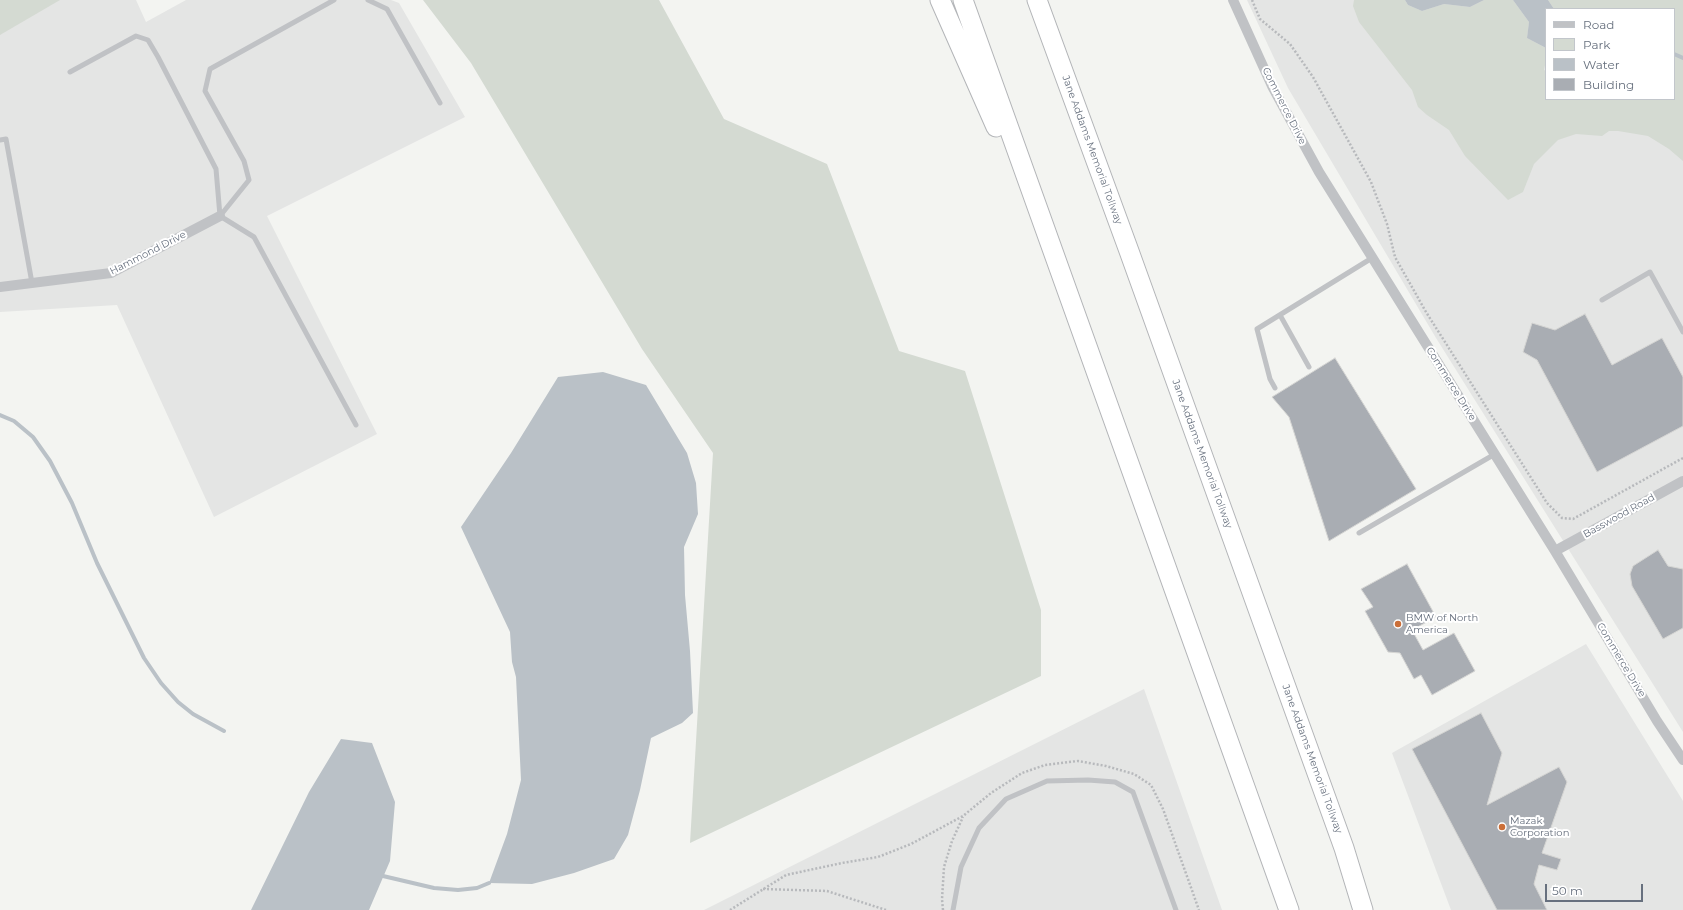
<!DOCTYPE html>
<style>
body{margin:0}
#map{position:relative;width:1683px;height:910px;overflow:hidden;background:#f3f4f1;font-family:Montserrat,sans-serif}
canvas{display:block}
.legend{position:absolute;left:1545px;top:8px;width:130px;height:92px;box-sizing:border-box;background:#fff;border:1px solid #c2c6cb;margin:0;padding:5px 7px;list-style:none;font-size:12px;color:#67707e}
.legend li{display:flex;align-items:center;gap:8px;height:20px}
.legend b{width:20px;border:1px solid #c2c6cb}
.scale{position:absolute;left:1545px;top:884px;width:98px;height:18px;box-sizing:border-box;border:2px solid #67707e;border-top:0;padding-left:5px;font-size:12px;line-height:14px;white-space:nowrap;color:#67707e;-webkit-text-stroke:3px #fff;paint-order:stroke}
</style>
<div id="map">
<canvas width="1683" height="910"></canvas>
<ul class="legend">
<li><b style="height:5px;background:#c0c2c5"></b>Road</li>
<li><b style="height:11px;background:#d4dad2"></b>Park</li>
<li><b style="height:11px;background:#bac1c7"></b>Water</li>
<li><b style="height:11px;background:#a9adb3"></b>Building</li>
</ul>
<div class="scale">50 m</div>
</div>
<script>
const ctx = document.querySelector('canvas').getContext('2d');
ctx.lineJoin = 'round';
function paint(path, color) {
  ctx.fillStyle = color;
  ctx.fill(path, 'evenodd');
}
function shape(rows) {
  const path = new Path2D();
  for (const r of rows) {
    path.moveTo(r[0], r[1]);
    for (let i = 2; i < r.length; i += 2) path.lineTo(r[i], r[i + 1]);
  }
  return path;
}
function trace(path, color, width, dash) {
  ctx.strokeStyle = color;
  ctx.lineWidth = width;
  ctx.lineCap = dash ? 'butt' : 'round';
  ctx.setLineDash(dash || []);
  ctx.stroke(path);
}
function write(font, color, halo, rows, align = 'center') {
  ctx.font = font + ' Montserrat,sans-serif';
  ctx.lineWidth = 4;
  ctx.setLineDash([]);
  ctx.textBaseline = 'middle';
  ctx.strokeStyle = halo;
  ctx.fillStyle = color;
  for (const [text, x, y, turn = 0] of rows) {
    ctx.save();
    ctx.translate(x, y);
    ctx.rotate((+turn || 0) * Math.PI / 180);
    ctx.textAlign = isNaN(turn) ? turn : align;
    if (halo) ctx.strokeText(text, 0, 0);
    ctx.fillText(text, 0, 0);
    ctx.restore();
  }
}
const built = shape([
 [0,0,136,0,146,22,186,0,391,0,399,3,465,117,267,216,377,434,214,517,117,305,0,312],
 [1247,0,1683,0,1683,732,1436,338,1288,88],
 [1546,9,1674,9,1674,99,1546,99],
 [1586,644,1683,801,1683,910,1451,910,1392,753],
 [1144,689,1222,910,704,910]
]);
const green = shape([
 [0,0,60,0,0,35],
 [423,0,659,0,724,119,827,164,899,351,965,371,1041,610,1041,676,690,843,713,453,642,349,471,63],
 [1354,0,1405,0,1408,5,1422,11,1444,4,1470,7,1484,0,1513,0,1529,22,1527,38,1546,48,1546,60,1544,70,1546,71,1546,99,1674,99,1674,9,1554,9,1548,0,1683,0,1683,161,1669,149,1648,136,1618,131,1609,131,1602,136,1576,134,1558,140,1534,164,1523,192,1508,200,1465,156,1449,130,1427,115,1418,107,1412,90,1359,22,1353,6]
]);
const water = shape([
 [1405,0,1484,0,1470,7,1444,4,1422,11,1408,5],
 [1513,0,1548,0,1554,9,1546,9,1546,48,1527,38,1529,22],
 [603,372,646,385,687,453,696,483,698,514,684,547,685,595,690,651,693,713,682,723,651,738,640,790,628,835,614,859,574,873,532,884,489,883,507,834,521,780,516,677,512,662,510,632,461,527,511,453,558,377],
 [341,739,372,743,395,802,390,861,369,910,251,910,309,792]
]);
const stream = shape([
 [1674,54,1683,58],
 [0,415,14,421,33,437,50,461,72,503,97,563,144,658,161,683,178,702,193,714,224,731],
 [383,876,434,888,458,890,477,888,489,883]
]);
const building = shape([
 [1585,314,1612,365,1662,338,1683,377,1683,426,1597,472,1537,360,1523,352,1532,323,1555,330,1585,314],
 [1335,358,1416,489,1329,541,1289,417,1272,397,1335,358],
 [1658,550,1668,566,1683,569,1683,628,1663,639,1632,586,1630,574,1633,566,1658,550],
 [1407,564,1436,617,1412,630,1423,650,1454,633,1475,671,1432,695,1421,675,1414,679,1400,653,1388,652,1365,611,1373,607,1361,589,1407,564],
 [1481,713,1502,753,1487,805,1559,767,1567,782,1542,853,1561,859,1557,870,1539,865,1534,884,1547,910,1497,910,1412,749,1481,713]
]);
const path = shape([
 [1252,0,1260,19,1290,44,1313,77,1371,182,1387,224,1395,257,1426,312,1547,503,1562,518,1573,519,1683,458],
 [763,889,827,891,886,910],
 [730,910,786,875,842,863,878,857,911,844,963,816,991,793,1022,773,1045,765,1078,761,1106,766,1134,774,1151,785,1163,809,1199,910],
 [943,910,942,899,944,867,952,841,963,817]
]);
const service = shape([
 [368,0,387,9,440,103],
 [70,72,136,36,148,40,158,57,216,169,220,216],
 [0,140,6,139,32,283],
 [220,216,249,180,244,161,205,91,210,69,334,0],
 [220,216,254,237,356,425],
 [1602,300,1650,272,1683,332],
 [1280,315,1309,367],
 [1275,388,1270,379,1257,329,1372,258],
 [1359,533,1495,454],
 [953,910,961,867,979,828,1006,799,1047,781,1088,780,1115,782,1133,792,1176,910]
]);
const minor = shape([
 [1233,0,1272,86,1319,172,1555,551,1657,721,1683,760],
 [0,287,111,273,220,216],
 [1555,551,1683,481]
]);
const motorway = shape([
 [940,0,996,127],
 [963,0,1289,910],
 [1037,0,1129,251,1344,848,1363,910]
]);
const markers = [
 [1398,624,4,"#cb6f39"],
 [1502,827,4,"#cb6f39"]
];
const streetNames = [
 ["Commerce Drive",1284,106,63],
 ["Jane Addams Memorial Tollway",1092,150,70],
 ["Hammond Drive",148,253,-27],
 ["Commerce Drive",1451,384,58],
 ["Jane Addams Memorial Tollway",1202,454,70],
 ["Basswood Road",1619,516,-29],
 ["Commerce Drive",1621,660,59],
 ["Jane Addams Memorial Tollway",1312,759,70]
];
const poiNames = [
 ["BMW of North",1406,618],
 ["America",1406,630],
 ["Mazak",1510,821],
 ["Corporation",1510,833]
];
paint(built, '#e4e5e4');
paint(green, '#d4dad2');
paint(water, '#bac1c7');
trace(stream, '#bac1c7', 4);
paint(building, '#a9adb3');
trace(building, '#d5d5d3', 1);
trace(motorway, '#b3b5b8', 21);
trace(path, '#b7b9bc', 2.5, [2, 2]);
trace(service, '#c0c2c5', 5);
trace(minor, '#c0c2c5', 10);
trace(motorway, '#fff', 19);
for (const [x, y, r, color] of markers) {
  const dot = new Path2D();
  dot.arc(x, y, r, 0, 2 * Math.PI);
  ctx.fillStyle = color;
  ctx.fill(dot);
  trace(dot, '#fff', 1.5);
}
write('10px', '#67707e', '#fff', streetNames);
write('10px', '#67707e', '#fff', poiNames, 'left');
</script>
